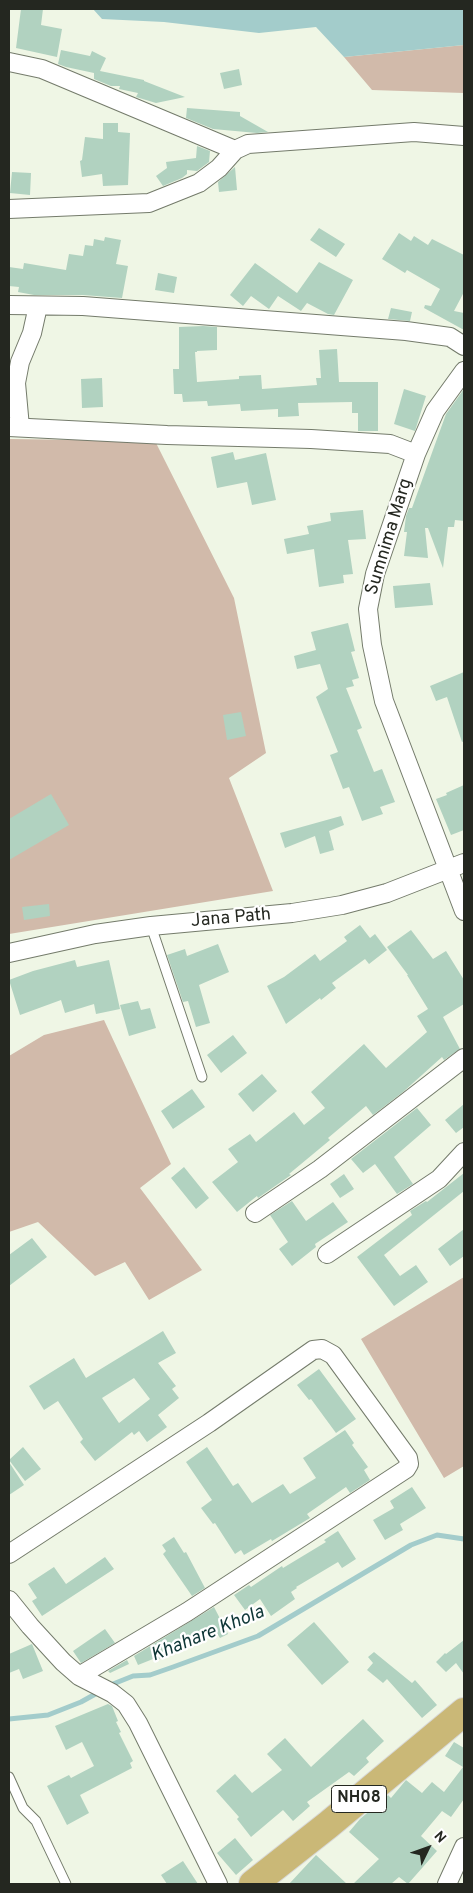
<!DOCTYPE html>
<style>
body{margin:0}
#map{position:relative;width:473px;height:1893px;overflow:hidden;background:#eff6e5;font-family:Overpass,sans-serif}
canvas{display:block}
.frame{position:absolute;inset:0;border:10px solid #242720;pointer-events:none}
.north{position:absolute;left:403px;top:1823px;width:50px;height:50px;-webkit-text-stroke:4px #fff;paint-order:stroke;rotate:48deg;font-size:14px;font-weight:700;line-height:20px;text-align:center;color:#242720}
.north::after{content:'';display:block;margin:auto;width:18px;height:22px;background:#242720;clip-path:polygon(50% 0,100% 100%,50% 72%,0 100%)}
</style>
<div id="map">
<canvas width="473" height="1893"></canvas>
<div class="frame"></div>
<div class="north">N</div>
</div>
<script>
const ctx = document.querySelector('canvas').getContext('2d');
ctx.lineJoin = 'round';
function paint(path, color) {
  ctx.fillStyle = color;
  ctx.fill(path, 'evenodd');
}
function shape(rows) {
  const path = new Path2D();
  for (const r of rows) {
    path.moveTo(r[0], r[1]);
    for (let i = 2; i < r.length; i += 2) path.lineTo(r[i], r[i + 1]);
  }
  return path;
}
function trace(path, color, width, dash) {
  ctx.strokeStyle = color;
  ctx.lineWidth = width;
  ctx.lineCap = dash ? 'butt' : 'round';
  ctx.setLineDash(dash || []);
  ctx.stroke(path);
}
function write(font, color, halo, rows, align = 'center') {
  ctx.font = font + ' Overpass,sans-serif';
  ctx.lineWidth = 4.5;
  ctx.setLineDash([]);
  ctx.textBaseline = 'middle';
  ctx.strokeStyle = halo;
  ctx.fillStyle = color;
  for (const [text, x, y, turn = 0] of rows) {
    ctx.save();
    ctx.translate(x, y);
    ctx.rotate((+turn || 0) * Math.PI / 180);
    ctx.textAlign = isNaN(turn) ? turn : align;
    if (halo) ctx.strokeText(text, 0, 0);
    ctx.fillText(text, 0, 0);
    ctx.restore();
  }
}
const green = shape([
 [464,45,464,93,372,90,344,57],
 [9,439,155,441,234,598,266,753,229,778,273,891,9,934],
 [104,1020,171,1164,140,1188,202,1270,149,1300,125,1262,95,1276,38,1222,9,1232,9,1056,44,1035],
 [464,1277,464,1466,444,1478,361,1339]
]);
const water = shape([
 [93,9,464,9,464,45,344,57,316,27,259,33,164,22,102,19]
]);
const stream = shape([
 [108,1686,133,1676,150,1675,173,1667,258,1636,411,1545,437,1535,464,1539],
 [9,1719,48,1715,81,1702,99,1692]
]);
const building = shape([
 [21,9,43,9,41,25,62,29,57,57,16,48],
 [61,50,90,56,92,51,106,58,100,71,144,80,144,81,185,97,156,103,136,97,138,93,119,89,120,86,111,86,94,79,94,73,66,67,58,64],
 [239,69,242,85,224,89,220,73],
 [187,108,240,112,240,116,268,132,257,133,213,129,186,118],
 [103,123,118,123,118,132,130,133,128,185,103,186,102,174,82,177,80,161,82,160,85,137,103,139],
 [197,146,210,151,209,162,197,171,187,170,187,174,182,178,163,186,156,176,167,168,166,162,196,158],
 [235,167,237,190,219,192,218,182],
 [12,172,31,173,30,195,10,193],
 [319,228,345,244,336,257,310,240],
 [399,233,411,241,414,236,428,245,432,239,464,255,464,292,454,311,464,313,464,330,424,308,425,305,431,306,440,289,407,270,405,273,382,259],
 [105,237,121,240,116,264,128,266,122,298,83,295,34,295,18,292,19,287,9,286,9,267,23,269,24,263,66,270,69,254,83,256,85,245,93,246,94,239,104,241],
 [319,262,353,280,334,315,328,314,307,303,301,311,278,296,269,309,251,296,243,306,230,295,255,263,297,293],
 [158,273,177,277,174,293,155,290],
 [391,308,412,312,410,321,388,319],
 [203,326,217,327,217,350,197,351,197,352,195,352,197,382,239,379,239,376,261,375,262,389,317,385,316,378,321,378,319,350,337,349,339,382,378,382,378,431,358,431,358,413,352,413,352,402,298,403,299,416,278,417,278,409,241,411,240,404,208,406,207,401,183,402,182,394,174,394,173,369,179,369,179,327],
 [102,378,103,407,82,408,81,379],
 [404,389,426,396,415,431,394,424],
 [464,389,464,521,455,520,454,527,448,527,443,568,428,528,425,528,428,558,404,556,407,532,404,532,406,516,409,508,412,508,446,414],
 [233,452,235,460,266,453,276,500,252,505,247,482,217,488,211,457],
 [363,510,366,539,348,540,353,574,343,575,344,583,319,587,314,549,287,554,284,539,309,534,307,526,331,521,330,513],
 [430,583,433,605,395,608,393,586],
 [348,623,355,651,351,652,359,678,352,680,354,686,346,688,362,728,357,730,374,772,382,769,395,802,380,807,383,814,362,821,349,787,343,789,330,755,338,752,316,697,328,689,320,664,297,669,294,656,316,650,311,632],
 [464,672,464,741,462,742,447,697,436,701,430,686],
 [241,712,246,736,227,740,223,715],
 [464,785,464,830,451,835,436,799,447,795,446,793],
 [51,794,69,825,9,860,9,819],
 [341,816,344,825,329,831,334,850,320,854,315,836,285,848,280,833],
 [49,904,50,916,24,920,22,907],
 [360,925,370,938,375,934,387,950,369,964,365,959,332,983,336,988,321,1000,320,998,286,1024,267,986,284,977,315,954,320,961,347,941,344,937],
 [411,930,433,959,446,951,464,980,464,1004,443,1017,460,1049,444,1060,442,1057,403,1092,373,1115,366,1106,328,1138,330,1140,289,1174,291,1175,258,1198,257,1196,237,1212,212,1182,238,1162,228,1149,250,1134,256,1142,294,1112,304,1125,325,1108,311,1092,364,1044,386,1068,427,1032,417,1016,428,1009,407,975,408,975,387,947],
 [218,944,229,972,199,985,210,1023,196,1027,188,1001,183,1002,167,955,185,949,187,956],
 [75,960,77,967,109,960,120,1009,96,1014,94,1004,65,1013,61,1000,20,1015,9,980,33,971],
 [138,1001,141,1010,150,1008,156,1028,129,1036,120,1005],
 [233,1035,247,1053,221,1073,207,1055],
 [262,1074,277,1091,253,1112,238,1094],
 [192,1089,205,1107,173,1129,161,1111],
 [464,1104,464,1127,456,1133,445,1120],
 [417,1108,431,1125,394,1157,413,1184,397,1194,375,1164,363,1173,351,1159],
 [184,1167,209,1198,196,1209,171,1178],
 [464,1173,464,1191,384,1255,400,1276,416,1265,428,1282,394,1306,357,1257,412,1215,410,1211,426,1201,427,1202],
 [344,1174,354,1189,340,1198,330,1184],
 [292,1201,306,1221,333,1202,348,1222,315,1244,316,1247,292,1266,279,1249,288,1242,270,1215],
 [464,1229,464,1256,450,1266,438,1249],
 [32,1238,47,1257,9,1286,9,1255],
 [163,1331,176,1353,158,1363,176,1386,172,1389,179,1398,158,1415,167,1427,147,1442,139,1431,134,1435,132,1432,95,1461,80,1442,83,1439,58,1401,44,1410,29,1386,74,1358,86,1378],
 [134,1378,150,1399,119,1423,102,1398],
 [319,1369,356,1419,336,1433,311,1399,309,1400,297,1385],
 [345,1430,354,1443,352,1445,368,1467,364,1470,370,1480,350,1493,346,1487,307,1514,310,1518,272,1541,271,1539,244,1555,241,1550,235,1554,215,1523,213,1524,201,1508,212,1500,186,1462,207,1447,233,1486,238,1483,252,1503,283,1484,290,1494,316,1478,303,1458],
 [23,1447,41,1469,25,1481,9,1460],
 [9,1462,24,1485,9,1495],
 [412,1487,426,1508,400,1524,403,1530,385,1540,373,1520,394,1508,390,1501],
 [338,1531,356,1559,342,1568,338,1562,296,1587,297,1588,291,1592,295,1599,271,1616,260,1599,245,1610,234,1595,249,1585,251,1587,282,1566,283,1568,326,1542,324,1540],
 [174,1537,184,1553,186,1552,205,1588,192,1596,163,1554,166,1551,162,1545],
 [105,1557,114,1569,42,1616,32,1601,37,1598,28,1584,54,1567,66,1584],
 [214,1607,228,1634,220,1638,214,1628,185,1643,187,1646,154,1661,153,1659,138,1665,134,1656],
 [314,1622,349,1662,322,1685,287,1645],
 [105,1629,115,1643,81,1663,73,1651],
 [464,1640,464,1674,456,1663,446,1672,436,1662,445,1653,446,1654],
 [32,1644,43,1671,23,1679,19,1669,9,1673,9,1654],
 [374,1652,412,1683,415,1680,437,1705,422,1718,387,1679,383,1683,367,1670,373,1663,368,1657],
 [127,1660,129,1664,110,1673,108,1671],
 [108,1704,112,1706,118,1721,116,1722,121,1732,119,1733,133,1761,130,1763,132,1768,80,1795,89,1813,67,1825,47,1786,69,1775,71,1778,94,1766,82,1742,66,1750,55,1726],
 [363,1719,384,1741,366,1758,369,1762,354,1776,349,1772,307,1802,310,1806,293,1821,283,1810,251,1837,237,1819,239,1817,216,1791,235,1774,252,1793,282,1770,267,1754,285,1738,311,1767],
 [454,1742,464,1748,464,1799,451,1817,442,1811,421,1836,437,1851,408,1884,399,1877,391,1884,353,1884,379,1859,349,1832,360,1819,379,1803,380,1804,388,1795,391,1798,406,1780,422,1793,432,1782,444,1792,463,1767,445,1756],
 [235,1838,253,1860,236,1875,217,1853],
 [316,1855,347,1884,289,1884],
 [183,1861,198,1884,167,1884,161,1875]
]);
const lane = shape([
 [151,926,202,1077],
 [9,1777,23,1808,36,1821,66,1884]
]);
const street = shape([
 [9,62,42,69,235,150],
 [9,209,149,203,199,183,219,168,235,150,248,144,414,132,464,136],
 [9,305,83,306,406,331,450,337,464,346],
 [464,371,435,411,416,454,375,574,368,609,372,645,384,701,464,911],
 [9,427,167,435,311,439,390,444,416,454],
 [20,427,16,383,20,362,32,333,38,306],
 [9,953,95,934,151,926,292,913,342,905,387,893,464,863],
 [255,1213,320,1169,464,1058],
 [327,1254,439,1179,464,1152],
 [9,1554,209,1423,313,1350,322,1349,333,1355,408,1458,409,1464,406,1469,187,1612,79,1676],
 [9,1600,30,1626,63,1662,79,1676,112,1693,126,1704,138,1723,218,1884],
 [447,1884,464,1847]
]);
const primary = shape([
 [253,1884,328,1825,464,1712]
]);
const shields = [
 [359,1799,55]
];
const shieldNames = [
 ["NH08",359,1799]
];
const streetNames = [
 ["Sumnima Marg",390,537,-73],
 ["Jana Path",231,919,-5]
];
const waterNames = [
 ["Khahare Khola",208,1635,-22]
];
paint(green, '#d1baaa');
paint(water, '#a3cccb');
trace(stream, '#a3cccb', 5);
paint(building, '#b1d2c0');
trace(lane, '#747b6b', 11);
trace(street, '#747b6b', 20);
trace(primary, '#d8d8d7', 30);
trace(lane, '#fff', 9);
trace(street, '#fff', 18);
trace(primary, '#cab877', 28);
for (const [x, y, w] of shields) {
  const box = new Path2D();
  box.roundRect(x - w / 2, y - 13.5, w, 27, 4);
  ctx.fillStyle = '#fff';
  ctx.fill(box);
  trace(box, '#242720', 1);
}
write('bold 16px', '#242720', null, shieldNames);
write('18px', '#242720', '#fff', streetNames);
write('italic 19px', '#0e3636', '#fff', waterNames);
</script>
